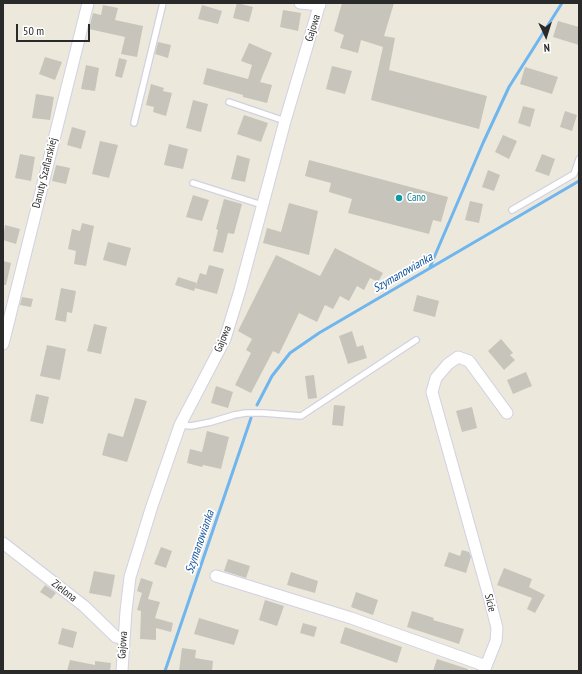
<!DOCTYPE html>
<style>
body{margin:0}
#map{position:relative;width:582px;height:674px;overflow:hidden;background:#ece8dc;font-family:"PT Sans Narrow",sans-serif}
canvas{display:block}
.frame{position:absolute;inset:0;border:4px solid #2a2a2a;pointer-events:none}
.north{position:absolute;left:526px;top:16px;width:40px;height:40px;-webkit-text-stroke:3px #fff;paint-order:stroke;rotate:176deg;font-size:11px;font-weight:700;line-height:16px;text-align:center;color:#2a2a2a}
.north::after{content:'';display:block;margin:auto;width:14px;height:18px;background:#2a2a2a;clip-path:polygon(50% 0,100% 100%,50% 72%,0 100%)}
.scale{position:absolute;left:16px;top:24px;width:74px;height:18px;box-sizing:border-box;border:2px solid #2a2a2a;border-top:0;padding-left:5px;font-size:12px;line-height:14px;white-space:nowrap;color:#2a2a2a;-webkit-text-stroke:3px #fff;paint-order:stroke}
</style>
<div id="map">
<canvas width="582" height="674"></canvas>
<div class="frame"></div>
<div class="north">N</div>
<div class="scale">50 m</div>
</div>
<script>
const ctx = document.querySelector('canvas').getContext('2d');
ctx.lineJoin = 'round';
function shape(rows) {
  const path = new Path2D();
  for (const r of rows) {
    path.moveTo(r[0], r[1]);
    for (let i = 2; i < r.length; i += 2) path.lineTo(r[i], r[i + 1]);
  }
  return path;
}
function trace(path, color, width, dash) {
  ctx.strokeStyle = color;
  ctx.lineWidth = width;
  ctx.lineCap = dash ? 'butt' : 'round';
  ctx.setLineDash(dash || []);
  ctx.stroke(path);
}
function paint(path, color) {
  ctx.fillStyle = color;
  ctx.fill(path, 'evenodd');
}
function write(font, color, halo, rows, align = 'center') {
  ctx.font = font + ' "PT Sans Narrow",sans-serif';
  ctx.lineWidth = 3.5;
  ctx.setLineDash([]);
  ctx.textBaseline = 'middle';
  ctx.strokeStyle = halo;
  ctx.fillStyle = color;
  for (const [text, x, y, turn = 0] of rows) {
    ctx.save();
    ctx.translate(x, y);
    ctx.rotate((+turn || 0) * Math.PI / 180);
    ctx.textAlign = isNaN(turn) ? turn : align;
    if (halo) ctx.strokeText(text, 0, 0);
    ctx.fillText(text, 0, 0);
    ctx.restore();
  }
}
const stream = shape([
 [430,267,483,143,509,87,562,3],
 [257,405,272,376,290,353,319,333,579,181],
 [165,671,251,418]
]);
const building = shape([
 [237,3,253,7,249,22,233,18],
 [342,3,394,3,384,36,395,38,389,70,487,96,479,129,371,100,383,47,361,40,358,53,340,48,344,35,334,31],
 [103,5,118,8,115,20,143,26,137,57,121,54,125,37,89,29,93,13,101,15],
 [202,5,222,11,218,24,198,19],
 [283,10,301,13,298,31,280,27],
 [558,21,579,27,579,45,553,37],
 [158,42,171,45,168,58,155,54],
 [249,43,272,53,260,82,272,85,267,103,243,97,243,95,203,84,207,68,248,79,252,65,241,61],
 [45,57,62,62,55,80,39,74],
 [119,58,127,60,122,78,115,76],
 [86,65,99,68,95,91,81,89],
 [332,66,352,71,345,94,326,89],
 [525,67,558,77,552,94,520,84],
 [151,84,164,88,163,91,172,93,166,116,153,112,154,107,146,105],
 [36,94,54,97,50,120,32,118],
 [193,100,208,104,201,132,186,128],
 [523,106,535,109,530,127,518,123],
 [565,111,577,115,572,131,560,127],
 [244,115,268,123,261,142,237,134],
 [72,127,86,131,81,149,67,145],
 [503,135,517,141,509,159,495,152],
 [100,141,118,145,109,178,92,174],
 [169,144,188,149,183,169,164,165],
 [20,154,35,157,31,181,15,178],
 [542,154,555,159,549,176,535,171],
 [237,155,250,159,245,182,231,179],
 [309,160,448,197,441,222,433,220,429,234,348,213,352,199,329,192,331,183,305,176],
 [56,165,70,168,66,184,52,181],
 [488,170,500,175,494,191,482,187],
 [193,195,209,200,202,221,186,217],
 [224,199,242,204,234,234,228,233,223,253,213,251,218,230,216,229],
 [470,201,483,204,479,223,465,220],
 [289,203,318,211,309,255,263,243,267,228,281,232],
 [82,223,94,226,86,266,74,264,76,251,68,249,72,229,80,231],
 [5,225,20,229,16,244,3,240],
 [108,242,131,248,126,266,103,260],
 [335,248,383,273,378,282,370,278,364,290,357,286,349,301,340,296,333,309,325,305,317,322,299,313,279,354,273,351,251,393,235,385,251,353,246,350,252,339,238,331,276,255,320,276],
 [3,261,11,263,6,285,3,285],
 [209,265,224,269,217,294,195,288,200,273,206,275],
 [178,277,197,283,194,291,175,285],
 [61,288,76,291,72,313,67,312,66,322,55,320],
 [417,295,439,301,435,317,413,311],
 [22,297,33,299,31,307,20,305],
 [94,324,107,327,101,354,87,351],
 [352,331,357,347,363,345,367,358,348,364,339,336],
 [501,339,513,353,510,355,515,360,504,370,488,351],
 [47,345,66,349,60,380,40,376],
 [526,372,532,386,513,394,507,380],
 [314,375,317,398,308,399,305,376],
 [216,386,233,392,228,408,211,403],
 [36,394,49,397,43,424,30,421],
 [135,398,147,401,127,462,102,455,108,433,123,437],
 [334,405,345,406,343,426,332,425],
 [472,407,477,428,462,432,456,411],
 [207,431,229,437,221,469,203,465,202,467,187,463,190,449,202,452],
 [161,547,172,551,166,568,154,564],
 [462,550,469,552,471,557,466,573,444,566,449,552,460,556],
 [228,559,250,566,246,578,224,571],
 [504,568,532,579,529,587,545,595,535,613,527,609,532,598,497,585],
 [94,571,115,575,111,597,89,593],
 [291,572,318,581,315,593,287,585],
 [141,578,153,582,148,599,160,602,155,618,173,623,171,632,156,628,156,640,140,639,141,611,137,610,142,593,137,591],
 [45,585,56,593,51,599,40,592],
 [356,592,378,600,373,615,351,607],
 [265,600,284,606,277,626,259,620],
 [412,611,434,618,433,620,464,629,459,644,407,627],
 [199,618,239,630,234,645,194,634],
 [303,623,317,627,314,637,300,633],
 [345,627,402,647,397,663,340,643],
 [62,628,77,632,73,648,58,644],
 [182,648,196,650,195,658,213,661,212,671,179,671],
 [437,659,468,669,468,671,433,671],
 [70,660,95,665,95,661,111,663,110,671,67,671]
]);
const lane = shape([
 [229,102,285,121],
 [134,123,163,3],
 [193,183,262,205],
 [512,210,574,174,579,159],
 [180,425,191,426,211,422,234,415,246,413,263,413,301,416,416,340]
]);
const street = shape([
 [300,3,320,5],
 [3,344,88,3],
 [3,543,84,606,116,637,124,639],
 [216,576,351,618,486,666],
 [122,671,126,611,130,577,152,506,180,425,225,339,240,290,285,121,320,3],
 [484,671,496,641,497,628,488,593,432,392,436,378,448,364,458,357,469,361,507,413]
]);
const markers = [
 [399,198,4,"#0f9aa8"]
];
const streetNames = [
 ["Gajowa",313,28,-73],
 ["Danuty Szaflarskiej",45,173,-76],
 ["Gajowa",223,339,-68],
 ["Zielona",64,591,38],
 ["Sicie",490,603,76],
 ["Gajowa",123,645,-86]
];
const cultureNames = [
 ["Cano",407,198]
];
const waterNames = [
 ["Szymanowianka",403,273,-30],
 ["Szymanowianka",200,542,-71]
];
trace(stream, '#6fb5ee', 3);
paint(building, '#c7c4bb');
trace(lane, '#d1d1e3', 8);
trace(street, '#d1d1e3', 13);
trace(lane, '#fff', 5.5);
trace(street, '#fff', 11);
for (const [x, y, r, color] of markers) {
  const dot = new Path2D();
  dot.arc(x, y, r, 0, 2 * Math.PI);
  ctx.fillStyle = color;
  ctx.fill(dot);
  trace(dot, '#fff', 1.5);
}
write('11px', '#2a2a2a', '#fff', streetNames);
write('11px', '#0d838f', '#fff', cultureNames, 'left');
write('italic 12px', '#0e509a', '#fff', waterNames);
</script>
